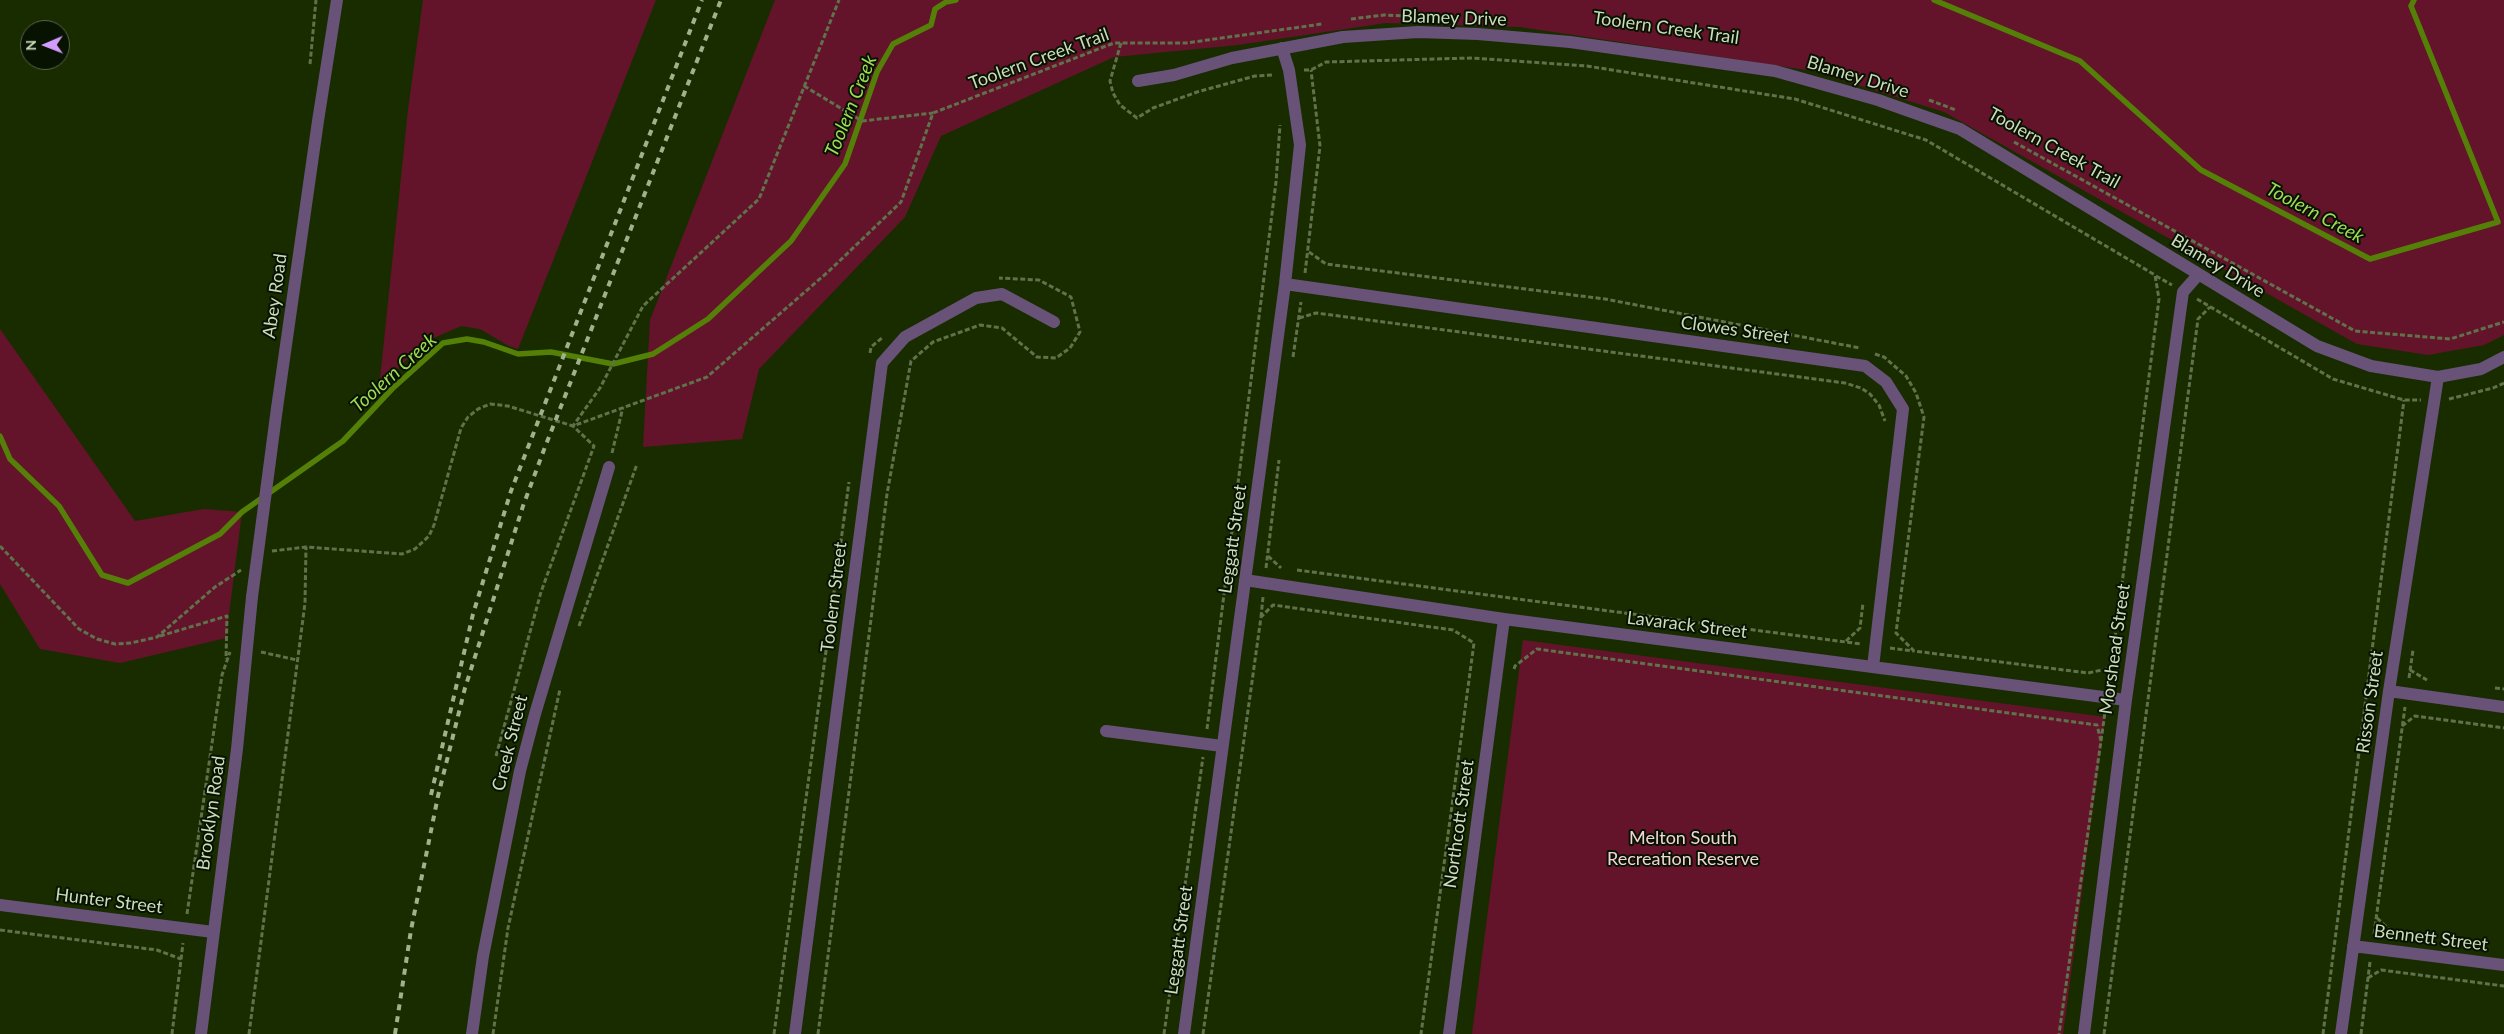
<!DOCTYPE html>
<style>
body{margin:0}
#map{position:relative;width:2504px;height:1034px;overflow:hidden;background:#192c00;font-family:Lato,sans-serif}
canvas{display:block}
.north{position:absolute;left:20px;top:20px;width:50px;height:50px;box-sizing:border-box;background:#081200;border:1px solid #56634b;border-radius:50%;rotate:269deg;font-size:14px;font-weight:700;line-height:20px;text-align:center;color:#cbdcbc}
.north::after{content:'';display:block;margin:auto;width:18px;height:22px;background:#d39cfc;clip-path:polygon(50% 0,100% 100%,50% 72%,0 100%)}
</style>
<div id="map">
<canvas width="2504" height="1034"></canvas>
<div class="north">N</div>
</div>
<script>
const ctx = document.querySelector('canvas').getContext('2d');
ctx.lineJoin = 'round';
function paint(path, color) {
  ctx.fillStyle = color;
  ctx.fill(path, 'evenodd');
}
function shape(rows) {
  const path = new Path2D();
  for (const r of rows) {
    path.moveTo(r[0], r[1]);
    for (let i = 2; i < r.length; i += 2) path.lineTo(r[i], r[i + 1]);
  }
  return path;
}
function trace(path, color, width, dash) {
  ctx.strokeStyle = color;
  ctx.lineWidth = width;
  ctx.lineCap = dash ? 'butt' : 'round';
  ctx.setLineDash(dash || []);
  ctx.stroke(path);
}
function write(font, color, halo, rows, align = 'center') {
  ctx.font = font + ' Lato,sans-serif';
  ctx.lineWidth = 4;
  ctx.setLineDash([]);
  ctx.textBaseline = 'middle';
  ctx.strokeStyle = halo;
  ctx.fillStyle = color;
  for (const [text, x, y, turn = 0] of rows) {
    ctx.save();
    ctx.translate(x, y);
    ctx.rotate((+turn || 0) * Math.PI / 180);
    ctx.textAlign = isNaN(turn) ? turn : align;
    if (halo) ctx.strokeText(text, 0, 0);
    ctx.fillText(text, 0, 0);
    ctx.restore();
  }
}
const green = shape([
 [423,0,656,0,518,349,509,346,480,329,461,326,429,340,413,353,379,389,408,110],
 [775,0,2504,0,2504,335,2484,345,2428,355,2357,344,1944,112,1813,71,1520,27,1386,23,1238,45,1114,57,941,136,905,217,759,369,742,439,643,447,650,320],
 [0,329,135,521,204,509,242,512,226,638,120,663,40,649,0,584],
 [1523,640,2105,717,2063,1034,1472,1034]
]);
const stream = shape([
 [1934,0,2080,61,2201,170,2370,259,2498,222,2411,6,2414,0],
 [0,436,10,459,59,506,102,575,128,583,220,534,242,512,343,441,392,389,443,343,467,339,484,342,518,354,551,352,613,364,653,354,708,319,791,241,845,164,877,72,893,44,931,25,935,9,946,2,956,0]
]);
const path = shape([
 [1351,19,1384,15,1406,16],
 [1121,43,1110,81,1113,93,1120,105,1137,118,1153,108,1197,92,1255,76,1272,75],
 [310,64,316,0],
 [1304,70,1311,70,1326,62,1472,58,1587,66,1795,99,1926,140,2155,275,2159,299,2109,684],
 [804,86,862,121,933,113],
 [1929,100,1956,110],
 [2014,142,2355,331,2450,339,2504,322],
 [1309,252,1326,264,1605,299,1860,348],
 [1305,273,1320,146,1311,70],
 [2156,276,2172,285],
 [2197,299,2333,379,2404,400,2421,400],
 [1299,318,1316,313,1845,383,1861,388,1870,394,1879,405,1885,421],
 [870,353,871,347,883,337],
 [1875,354,1884,357,1906,376,1916,393,1924,417,1896,633,1914,651,2088,673,2111,668],
 [1293,357,1301,302],
 [2449,399,2493,388,2504,383],
 [612,453,623,407],
 [0,546,79,629,97,639,115,644,131,643,157,637,215,587,241,570],
 [272,551,306,547,402,554,415,549,429,536,434,525,461,428,468,417,478,409,490,404,508,406,573,426,707,377,829,271,901,202,933,113,1114,43,1186,43,1322,24],
 [1268,556,1281,568],
 [1266,568,1279,460],
 [1297,570,1861,644],
 [1261,617,1263,597],
 [579,626,637,464],
 [160,636,227,616,226,659],
 [1846,641,1860,628,1863,603],
 [1890,648,1913,651],
 [261,652,297,660],
 [1514,669,1515,666,1537,649,2097,725,2101,741,2059,1034],
 [2410,670,2427,680],
 [2409,678,2413,650],
 [2495,688,2504,689],
 [2402,726,2415,716,2504,728],
 [1207,729,1276,182,1280,125],
 [2101,741,2105,712],
 [496,756,541,592,594,446,573,426,600,388,643,306,759,199,839,0],
 [187,914,222,675,230,652],
 [2377,918,2394,934],
 [0,930,157,950,181,959],
 [2374,934,2405,707],
 [2368,978,2381,970,2504,986],
 [172,1034,183,943],
 [249,1034,305,603,306,547],
 [493,1034,508,928,560,689],
 [774,1034,849,482],
 [818,1034,887,494,911,361,933,342,980,325,1002,328,1037,357,1056,358,1070,348,1080,332,1071,297,1039,280,999,278],
 [1164,1034,1203,757],
 [1203,1034,1261,617,1273,605,1453,630,1474,643,1421,1034],
 [2104,1034,2198,319,2210,307],
 [2323,1034,2404,400],
 [2361,1034,2370,962]
]);
const minor = shape([
 [1138,81,1174,75,1232,58,1343,37,1418,32,1478,34,1570,42,1775,71,1878,100,1960,129,2317,346,2371,366,2438,377,2481,369,2504,357],
 [1285,284,1865,366,1886,382,1903,409,1873,667],
 [1245,580,1504,619,2126,700],
 [2389,691,2504,707],
 [1106,731,1222,746],
 [0,905,213,932],
 [2353,946,2504,965],
 [472,1034,483,956,520,771,535,714,609,467],
 [795,1034,882,363,905,337,976,298,1002,294,1054,322],
 [1184,1034,1285,284,1300,145,1289,70,1282,48],
 [1449,1034,1504,619],
 [2084,1034,2126,700,2183,292,2198,275],
 [2341,1034,2389,691,2438,377]
]);
const tertiary = shape([
 [277,408,318,121,337,0],
 [201,1034,237,749,252,597]
]);
const rail = shape([
 [431,795,473,614,511,491,702,0],
 [395,1034,411,930,438,796,465,688,481,638,523,506,545,447,721,0]
]);
const tertiaryBridge = shape([
 [252,597,277,408]
]);
const streetNames = [
 ["Blamey Drive",1454,18,2],
 ["Toolern Creek Trail",1666,28,8],
 ["Toolern Creek Trail",1039,59,-20],
 ["Blamey Drive",1858,77,17],
 ["Toolern Creek Trail",2054,148,29],
 ["Blamey Drive",2218,266,31],
 ["Abey Road",275,296,-82],
 ["Clowes Street",1735,330,8],
 ["Leggatt Street",1233,539,-82],
 ["Toolern Street",834,597,-83],
 ["Lavarack Street",1687,625,7],
 ["Morshead Street",2115,649,-82],
 ["Risson Street",2370,702,-82],
 ["Creek Street",510,743,-76],
 ["Brooklyn Road",211,813,-82],
 ["Northcott Street",1459,824,-82],
 ["Hunter Street",109,901,7],
 ["Bennett Street",2431,938,7],
 ["Leggatt Street",1179,940,-82]
];
const parkNames = [
 ["Melton South",1683,838],
 ["Recreation Reserve",1683,859]
];
const waterNames = [
 ["Toolern Creek",851,106,-68],
 ["Toolern Creek",2315,213,28],
 ["Toolern Creek",394,373,-42]
];
paint(green, '#64142a');
trace(stream, '#548008', 5.5);
trace(path, '#60724b', 3, [5, 2.5]);
trace(minor, '#685278', 12);
trace(tertiary, '#685278', 12);
trace(rail, '#a0b18e', 4, [6, 6]);
trace(tertiaryBridge, '#685278', 12);
write('18px', '#cbdcbc', '#081200', streetNames);
write('18px', '#f2d3d7', '#081200', parkNames);
write('italic 19px', '#9fda56', '#081200', waterNames);
</script>
